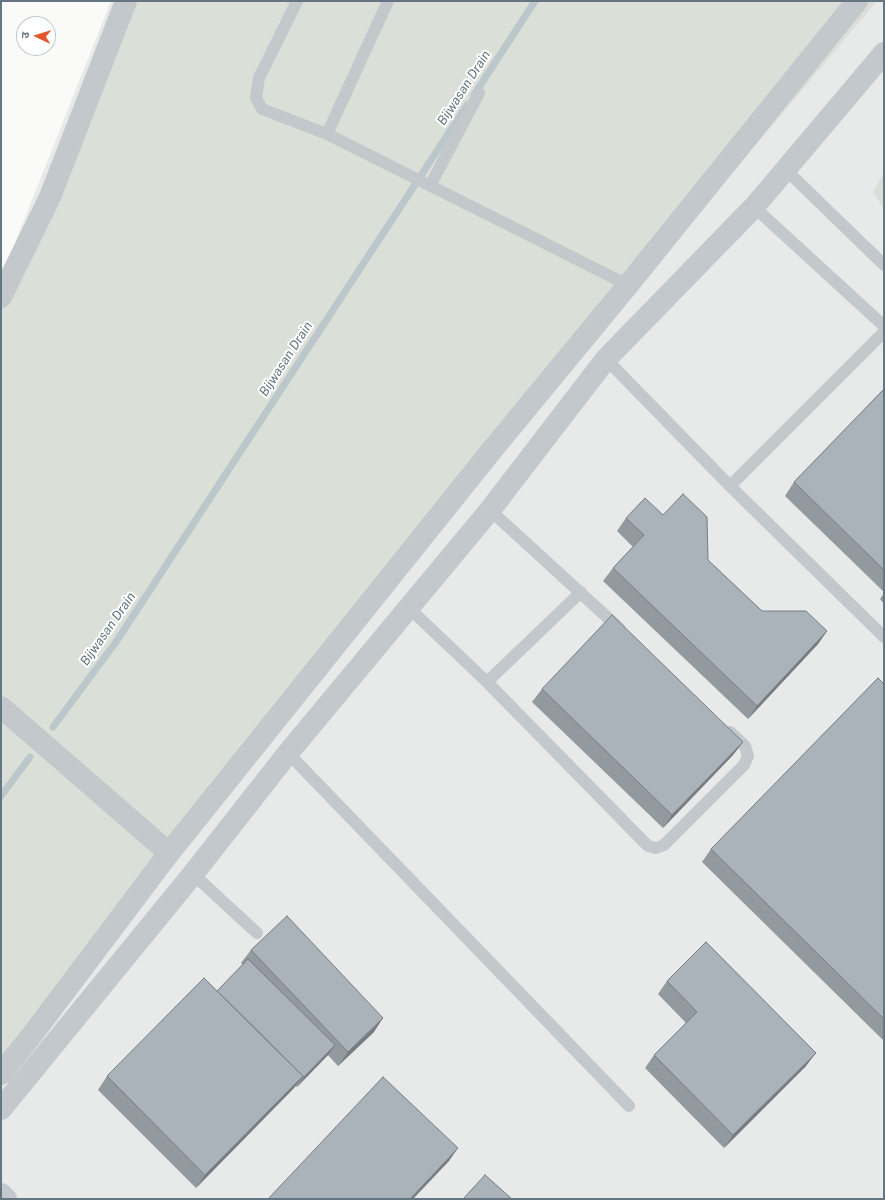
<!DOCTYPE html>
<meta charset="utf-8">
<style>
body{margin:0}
#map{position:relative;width:885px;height:1200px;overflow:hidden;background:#fafaf8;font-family:"Public Sans","Noto Sans Devanagari",sans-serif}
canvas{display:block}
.frame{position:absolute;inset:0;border:2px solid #657683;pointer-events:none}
.north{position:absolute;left:16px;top:16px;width:40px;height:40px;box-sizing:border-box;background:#fff;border:1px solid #c1c8cd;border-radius:50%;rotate:274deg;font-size:11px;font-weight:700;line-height:16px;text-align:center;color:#657683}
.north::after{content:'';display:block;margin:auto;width:14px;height:18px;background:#e4572e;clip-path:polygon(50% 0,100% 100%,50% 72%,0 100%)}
</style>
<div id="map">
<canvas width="885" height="1200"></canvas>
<div class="frame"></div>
<div class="north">उ</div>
</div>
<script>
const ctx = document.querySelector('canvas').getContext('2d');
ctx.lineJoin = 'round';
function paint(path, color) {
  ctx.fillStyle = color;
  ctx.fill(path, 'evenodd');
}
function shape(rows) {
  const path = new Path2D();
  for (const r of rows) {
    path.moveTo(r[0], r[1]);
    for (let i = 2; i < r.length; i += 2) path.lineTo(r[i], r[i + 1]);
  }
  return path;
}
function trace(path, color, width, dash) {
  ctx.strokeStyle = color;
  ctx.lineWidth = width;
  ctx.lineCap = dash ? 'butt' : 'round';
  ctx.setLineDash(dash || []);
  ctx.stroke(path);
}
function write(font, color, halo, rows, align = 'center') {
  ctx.font = font + ' "Public Sans",sans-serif';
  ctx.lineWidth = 4;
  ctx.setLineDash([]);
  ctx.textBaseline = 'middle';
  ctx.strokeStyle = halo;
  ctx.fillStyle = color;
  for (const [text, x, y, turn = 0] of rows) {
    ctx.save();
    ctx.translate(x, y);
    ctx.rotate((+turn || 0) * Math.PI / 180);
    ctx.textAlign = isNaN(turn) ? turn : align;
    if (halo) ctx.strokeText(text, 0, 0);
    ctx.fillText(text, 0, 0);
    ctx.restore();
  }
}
const built = shape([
 [111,1,884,1,884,1199,1,1199,1,278]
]);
const green = shape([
 [124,1,877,1,615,312,1,1067,1,302],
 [884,172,884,209,873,192]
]);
const stream = shape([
 [474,95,535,1],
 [53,727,116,642,467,105],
 [1,796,30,757]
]);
const service = shape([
 [297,1,259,78,256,98,262,109,327,134,628,285],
 [327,134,388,1],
 [785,169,884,265],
 [430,186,479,93],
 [754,207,884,326],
 [606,359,730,486,884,637],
 [730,486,884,332],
 [490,510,620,629],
 [409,608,487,682,648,846,656,848,664,845,744,765,748,756,745,746,730,732],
 [487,682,581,592],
 [288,753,629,1106],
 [193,874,257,933]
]);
const minor = shape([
 [1,297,50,197,126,1],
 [1,707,169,853]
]);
const tertiary = shape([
 [1,1074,32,1035,169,853,492,450,628,285,857,1],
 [1,1109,193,874,288,753,490,510,606,359,754,207,884,53],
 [1,1194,6,1199]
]);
const wall = shape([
 [884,389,884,592,785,496,794,482],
 [626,518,708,560,762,611,827,631,818,644,748,719,603,581,613,568,633,547,617,531],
 [884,593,884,604,880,599],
 [884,684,884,1041,702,862,711,849],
 [542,689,743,742,733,755,663,828,532,702],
 [251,950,374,1032,338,1066,328,1055,297,1087,296,1086,293,1089,196,1188,98,1090,107,1076,217,991,243,965,241,963],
 [667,981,806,1066,724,1148,645,1068,654,1055,686,1023,658,994]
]);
const shadedWall = shape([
 [827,631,818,644,748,719,757,706],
 [743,742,733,755,663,828,672,815],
 [383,1018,374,1032,338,1066,348,1052],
 [335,1045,328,1055,297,1087,304,1077],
 [816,1053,806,1066,724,1148,733,1135],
 [303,1076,293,1089,196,1188,205,1175],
 [458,1148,449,1161,413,1199,410,1199]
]);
const building = shape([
 [884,389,884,570,794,482,884,389],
 [683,494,707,517,708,560,762,611,806,611,827,631,757,706,613,568,644,535,626,518,645,498,663,515,683,494],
 [612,615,743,742,672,815,542,689,612,615],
 [878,678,884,684,884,1019,711,849,878,678],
 [287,916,383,1018,348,1052,251,950,287,916],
 [706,942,816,1053,733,1135,654,1055,697,1012,667,981,706,942],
 [248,959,335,1045,304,1077,217,991,248,959],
 [204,978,303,1076,205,1175,107,1076,204,978],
 [383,1077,458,1148,410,1199,268,1199,383,1077],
 [485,1175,512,1199,463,1199,485,1175]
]);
const waterNames = [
 ["Bijwasan Drain",464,88,-57],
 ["Bijwasan Drain",286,359,-57],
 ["Bijwasan Drain",108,629,-55]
];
paint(built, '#e8e9e9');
paint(green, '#dadfd7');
trace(stream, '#bbc7cb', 7);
trace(service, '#c3c8cc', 12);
trace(minor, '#c3c8cc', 22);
trace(tertiary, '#c3c8cc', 22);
paint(wall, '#929a9f');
paint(shadedWall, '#777d82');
paint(building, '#aab3b9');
trace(building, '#777d82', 1);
write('italic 13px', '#60757c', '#fff', waterNames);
</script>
